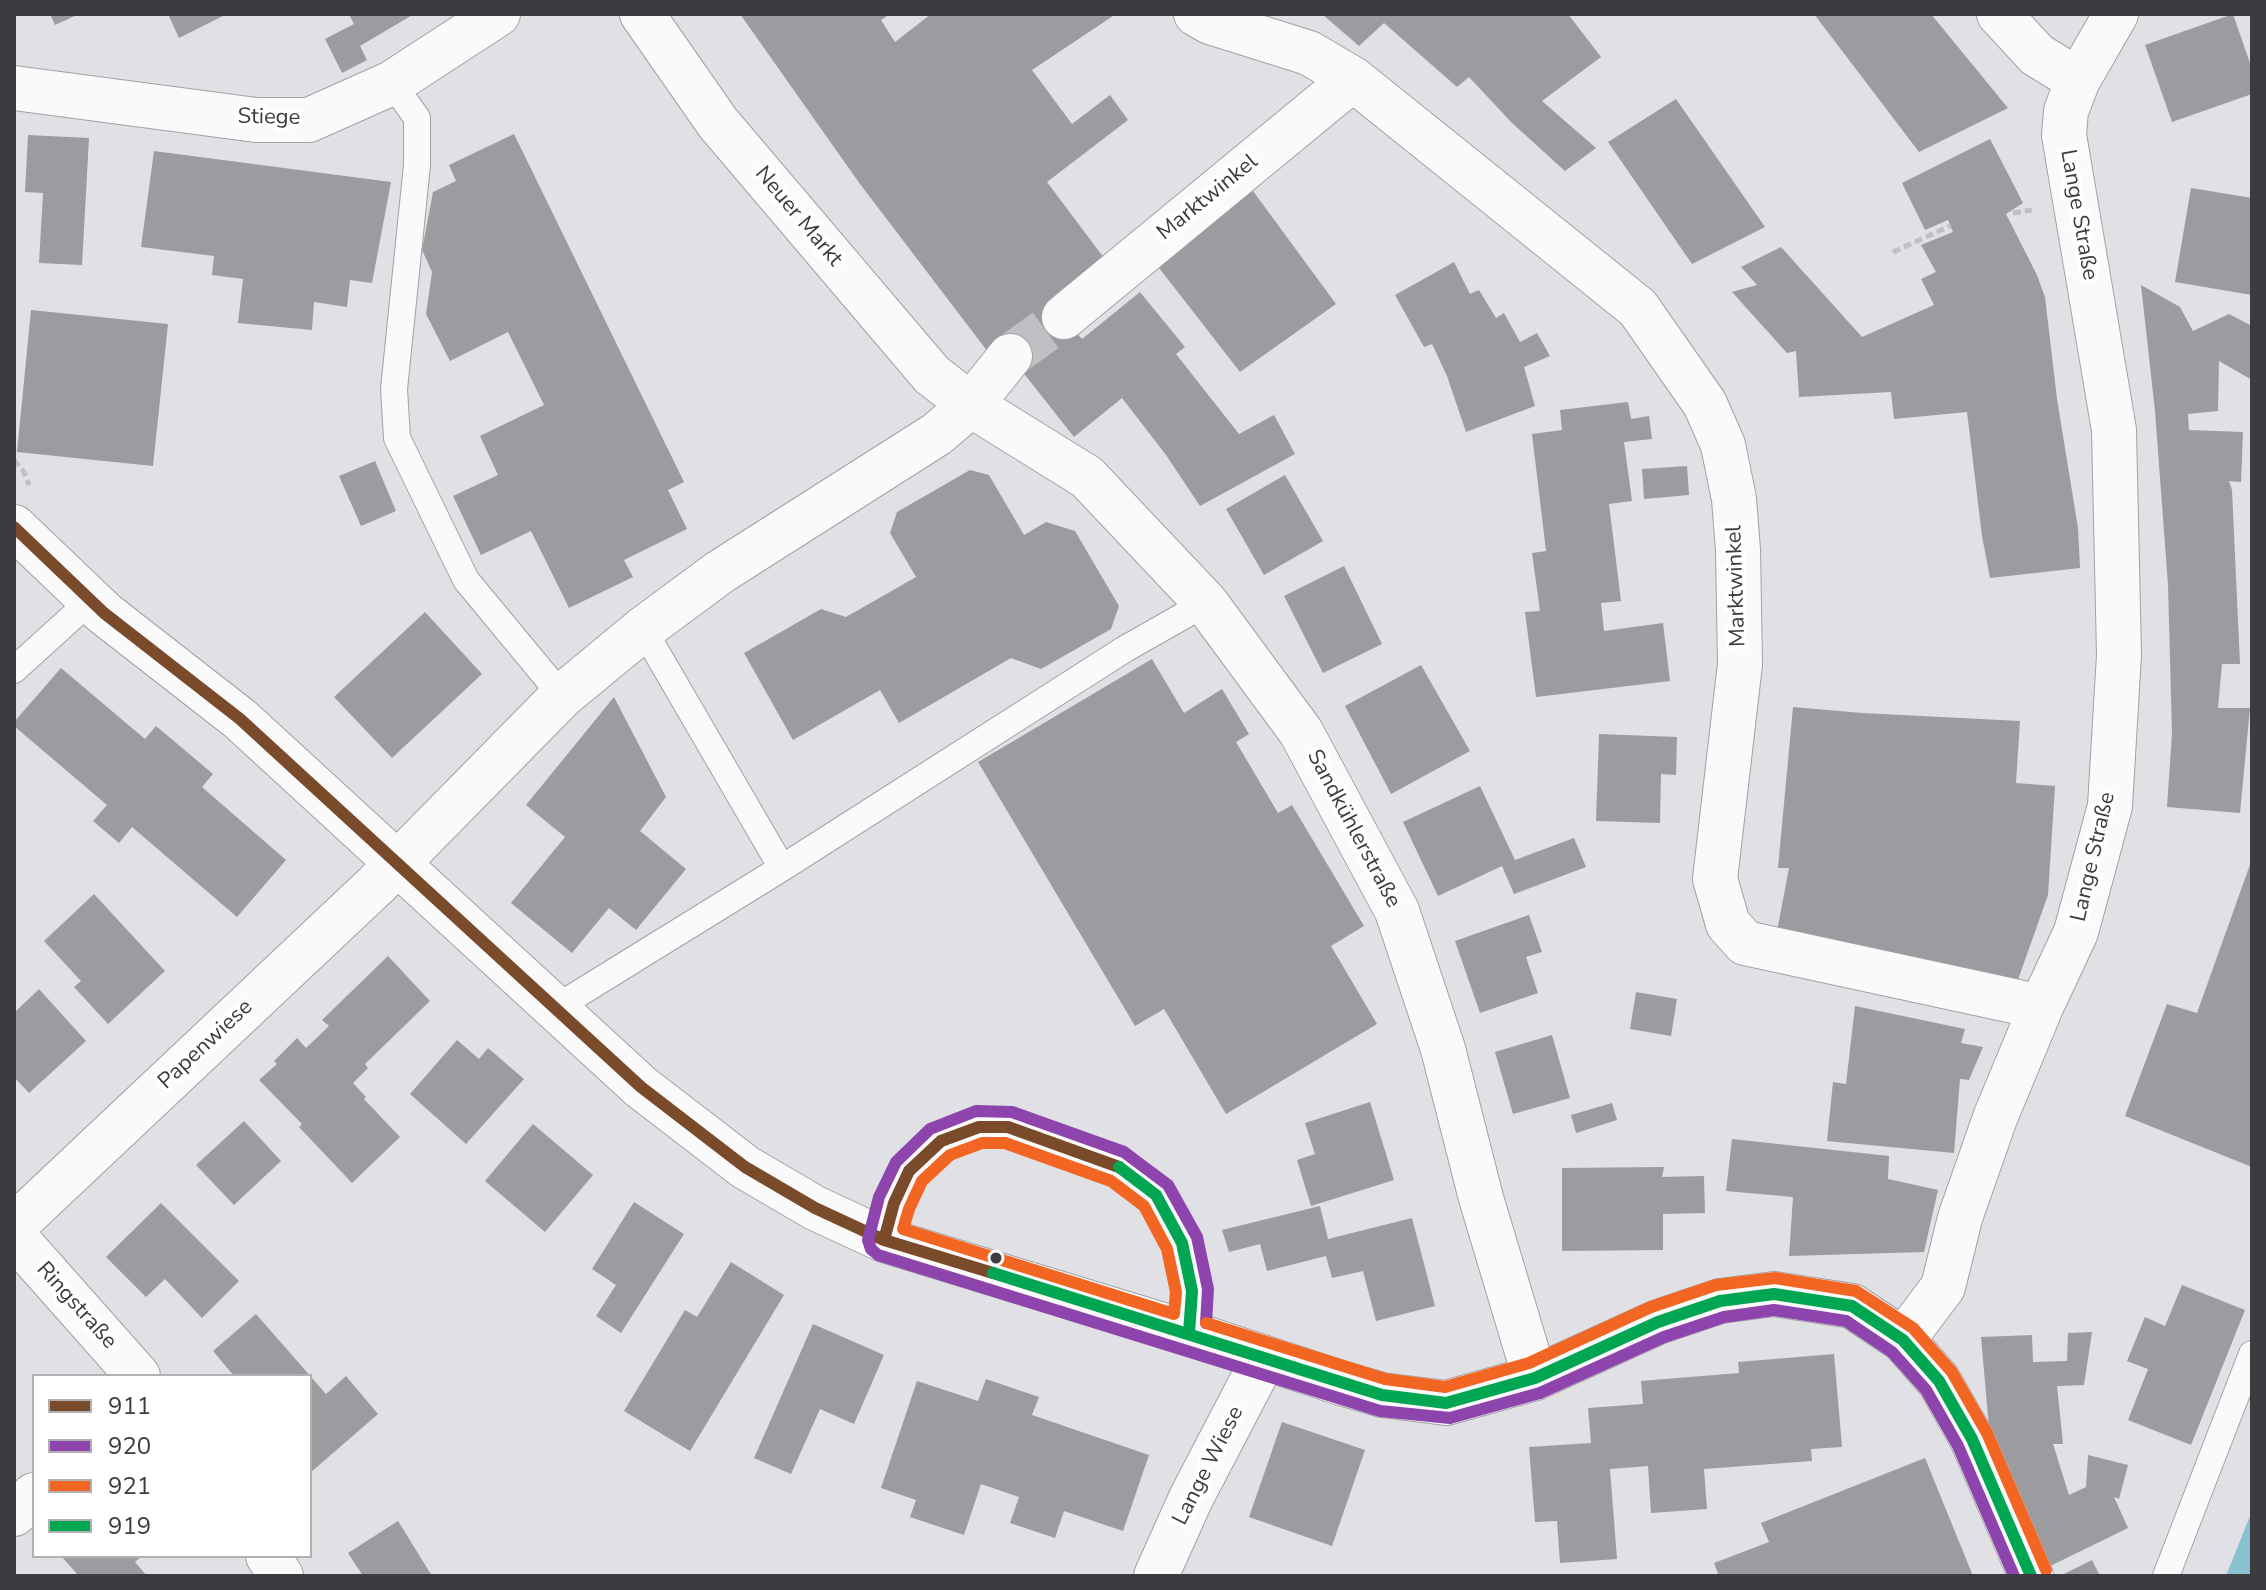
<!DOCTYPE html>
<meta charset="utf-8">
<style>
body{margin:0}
#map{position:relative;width:2266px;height:1590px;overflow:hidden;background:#e0e0e5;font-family:"Nunito Sans",sans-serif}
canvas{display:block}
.frame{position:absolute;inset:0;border:16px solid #3b3b40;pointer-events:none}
.legend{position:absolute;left:32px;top:1374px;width:280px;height:184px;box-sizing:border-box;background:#fff;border:2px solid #b1b1b3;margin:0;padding:10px 14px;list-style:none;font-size:24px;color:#3b3b40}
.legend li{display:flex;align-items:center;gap:16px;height:40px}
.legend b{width:40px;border:2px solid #b1b1b3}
</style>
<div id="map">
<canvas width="2266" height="1590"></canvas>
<div class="frame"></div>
<ul class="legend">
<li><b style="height:10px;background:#7a4b2a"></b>911</li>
<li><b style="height:10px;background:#8e44ad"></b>920</li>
<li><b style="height:10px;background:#f26522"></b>921</li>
<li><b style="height:10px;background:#00a651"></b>919</li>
</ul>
</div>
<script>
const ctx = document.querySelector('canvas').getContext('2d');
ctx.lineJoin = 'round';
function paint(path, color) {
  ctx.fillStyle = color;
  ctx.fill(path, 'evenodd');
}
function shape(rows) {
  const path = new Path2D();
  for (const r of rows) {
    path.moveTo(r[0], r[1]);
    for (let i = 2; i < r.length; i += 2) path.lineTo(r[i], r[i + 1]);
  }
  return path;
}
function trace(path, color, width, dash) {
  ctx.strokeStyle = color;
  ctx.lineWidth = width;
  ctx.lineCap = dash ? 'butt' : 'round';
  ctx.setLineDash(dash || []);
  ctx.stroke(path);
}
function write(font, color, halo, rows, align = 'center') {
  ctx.font = font + ' "Nunito Sans",sans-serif';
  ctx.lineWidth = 8;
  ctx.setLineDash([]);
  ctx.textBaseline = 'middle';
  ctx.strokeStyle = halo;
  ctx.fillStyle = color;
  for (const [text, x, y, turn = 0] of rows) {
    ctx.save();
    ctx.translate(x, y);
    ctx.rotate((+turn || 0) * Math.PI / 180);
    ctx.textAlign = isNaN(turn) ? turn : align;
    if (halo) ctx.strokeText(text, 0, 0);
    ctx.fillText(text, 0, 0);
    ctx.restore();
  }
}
const water = shape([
 [2252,1511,2252,1576,2226,1576]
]);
const building = shape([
 [50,14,79,14,55,25],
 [168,14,227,14,179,38],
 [349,14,414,14,360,46,367,60,342,73,325,39,354,24],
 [740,14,890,14,881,20,895,42,931,14,1116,14,1032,70,1072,124,1110,95,1128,120,1047,182,1107,262,1064,317,1082,339,1140,292,1185,347,1176,354,1239,434,1274,415,1295,454,1200,506,1166,455,1122,398,1074,437,1010,356,988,352,860,184],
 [1322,14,1568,14,1601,57,1542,101,1596,148,1565,171,1512,123,1469,77,1457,87,1384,23,1359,46],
 [1814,14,1931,14,2008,108,1919,152],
 [2233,14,2252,69,2252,94,2172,122,2145,45],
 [1676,99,1765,227,1692,264,1608,142],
 [514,134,684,482,668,490,687,529,624,560,633,577,569,608,531,531,481,555,453,496,498,475,480,436,544,405,508,332,450,361,426,314,432,272,422,250,433,192,456,181,449,165],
 [28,135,89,138,82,265,39,263,43,193,25,192],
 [1990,139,2023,203,2006,214,2037,275,2045,297,2057,399,2078,528,2080,568,1990,578,1982,536,1967,412,1894,419,1891,392,1799,397,1796,351,1787,353,1732,292,1757,285,1741,267,1781,247,1862,337,1934,305,1921,279,1936,272,1921,245,1953,232,1948,220,1925,230,1902,183],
 [154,151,391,182,372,283,350,280,347,307,314,302,312,330,238,323,243,279,212,275,214,256,141,247],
 [2191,188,2252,198,2252,295,2175,282],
 [1253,191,1336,304,1240,372,1156,264],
 [1454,262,1470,294,1479,290,1496,318,1504,313,1520,342,1537,333,1550,356,1524,367,1535,406,1466,432,1447,376,1432,344,1424,347,1395,295],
 [2141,285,2180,307,2193,331,2229,314,2252,326,2252,380,2219,361,2218,411,2188,414,2189,430,2243,432,2241,482,2229,481,2232,490,2240,664,2222,664,2218,708,2250,708,2240,813,2167,807,2172,733,2168,585,2155,411],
 [31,310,168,324,153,466,17,452],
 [1628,402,1631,419,1649,416,1652,439,1624,442,1632,501,1609,504,1621,601,1601,603,1604,631,1663,623,1670,681,1536,697,1525,612,1540,611,1532,553,1546,551,1532,434,1562,430,1560,410],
 [375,461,396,511,361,526,339,476],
 [1687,466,1689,495,1644,499,1642,469],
 [970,470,989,475,1024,535,1046,522,1075,531,1119,606,1111,629,1041,669,1011,658,899,723,880,690,793,740,744,653,821,609,846,617,916,577,890,533,897,512],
 [1285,475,1323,541,1264,575,1226,509],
 [1344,566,1382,644,1323,673,1284,596],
 [425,612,482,674,392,758,334,697],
 [1152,659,1184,713,1222,689,1249,734,1236,742,1278,813,1292,805,1364,926,1331,946,1377,1024,1226,1114,1164,1009,1135,1026,978,762],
 [1421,665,1470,751,1391,794,1345,706],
 [61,668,145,739,156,726,213,774,202,787,286,860,237,917,132,827,119,843,93,821,107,805,14,726,14,722],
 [614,697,666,797,640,831,686,869,636,930,609,908,572,953,511,903,565,837,526,805],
 [1793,707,1862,713,2020,721,2016,783,2055,786,2048,895,2014,991,1775,942,1789,868,1778,868],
 [1599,734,1677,737,1676,775,1661,774,1660,823,1596,821],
 [1480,786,1515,860,1574,838,1586,867,1514,894,1502,866,1438,896,1403,822],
 [2252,859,2252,1167,2125,1116,2167,1004,2197,1013],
 [94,894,165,971,108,1024,74,987,81,981,44,941],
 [1529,915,1542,952,1526,957,1538,993,1480,1013,1455,941],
 [388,956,430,1001,365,1064,368,1068,353,1083,366,1097,364,1099,400,1137,352,1183,299,1127,302,1124,259,1080,277,1064,274,1061,297,1038,306,1048,329,1026,322,1020],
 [39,989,86,1041,29,1093,14,1077,14,1013],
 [1636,992,1677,999,1671,1036,1630,1029],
 [1855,1006,1965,1029,1961,1043,1983,1047,1969,1080,1960,1079,1954,1153,1827,1141,1833,1082,1846,1084],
 [1552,1035,1570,1098,1513,1114,1495,1052],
 [457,1040,479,1059,488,1048,524,1079,466,1144,410,1094],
 [1370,1102,1394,1180,1311,1206,1297,1160,1315,1154,1305,1123],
 [1612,1103,1617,1120,1576,1133,1571,1115],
 [244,1121,281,1161,234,1205,196,1165],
 [533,1124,593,1175,545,1232,485,1181],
 [1732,1139,1889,1156,1888,1179,1938,1190,1924,1252,1789,1256,1793,1197,1726,1191],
 [1664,1167,1662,1177,1704,1176,1705,1213,1663,1214,1663,1250,1562,1251,1562,1168],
 [634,1202,684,1234,621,1333,596,1316,616,1285,592,1269],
 [161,1203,239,1281,202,1318,165,1279,146,1297,106,1257],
 [1320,1206,1328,1239,1412,1218,1435,1306,1376,1321,1363,1271,1332,1278,1326,1256,1267,1271,1260,1244,1229,1252,1222,1230],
 [731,1262,784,1295,690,1451,624,1411,685,1310,697,1317],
 [2182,1285,2245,1310,2191,1445,2128,1420,2148,1369,2127,1361,2145,1317,2165,1326],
 [256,1314,326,1394,346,1376,378,1414,310,1473,310,1376,234,1376,213,1351],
 [813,1324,884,1355,854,1424,820,1409,791,1474,754,1458],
 [2092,1332,2084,1385,2057,1386,2063,1444,2053,1444,2069,1495,2086,1487,2088,1455,2128,1465,2119,1499,2114,1497,2128,1528,2040,1571,1991,1450,1981,1337,2032,1335,2033,1362,2067,1361,2068,1333],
 [1834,1354,1842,1447,1811,1449,1812,1461,1704,1469,1707,1509,1651,1513,1648,1466,1610,1469,1617,1559,1560,1563,1557,1521,1535,1522,1529,1447,1591,1443,1588,1408,1643,1404,1641,1381,1739,1373,1738,1362],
 [986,1379,1039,1397,1032,1415,1149,1455,1123,1531,1064,1511,1055,1538,1010,1523,1019,1497,981,1484,964,1535,910,1517,916,1500,881,1488,917,1381,978,1401],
 [1282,1422,1365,1450,1332,1546,1249,1517],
 [1925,1458,1973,1576,1719,1576,1714,1563,1769,1542,1761,1523],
 [398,1521,432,1576,363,1576,348,1553],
 [61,1556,142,1556,135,1562,147,1576,79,1576],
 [2092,1560,2100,1576,2060,1576]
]);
const minorTunnel = shape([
 [1010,356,1064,317]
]);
const path = shape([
 [2013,213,2032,210],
 [1893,252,1950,226],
 [14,460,24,472,29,485]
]);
const service = shape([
 [392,83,417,118,417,165,394,389,397,438,466,580,562,696],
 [643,629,782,868],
 [14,670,91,600],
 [557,1007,782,868,1125,649,1206,603],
 [884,1240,894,1203,909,1171,941,1141,979,1127,1008,1127,1119,1167,1156,1195,1182,1243,1192,1291,1189,1333],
 [2166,1576,2252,1354]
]);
const minor = shape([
 [642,14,718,123,932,375,971,405,1087,477,1206,603,1301,732,1397,911,1443,1049,1481,1198,1535,1378],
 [1196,14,1210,22,1309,53,1353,79],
 [1999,14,2037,55,2078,80],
 [14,88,256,120,309,120,392,83,498,14],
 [1064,317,1353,79,1638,308,1705,404,1723,445,1734,499,1738,550,1740,664,1715,879,1728,924,1745,943,2041,1007],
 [14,1226,376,885,562,696,643,629,720,572,937,434,971,405,1010,356],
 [14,1236,138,1376],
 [1903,1340,1943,1287,1960,1218,1995,1118,2041,1007,2076,932,2110,806,2119,655,2114,430,2064,135,2066,111,2078,80,2116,14],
 [14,1514,34,1495],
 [268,1556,281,1576],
 [1156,1576,1191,1498,1264,1358]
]);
const tertiary = shape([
 [14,527,104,613,240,719,641,1087,745,1167,815,1208,884,1240,1189,1333,1341,1383,1382,1395,1446,1403,1535,1378,1658,1322,1720,1301,1774,1294,1852,1306,1903,1340,1939,1381,1972,1439,2031,1576]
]);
const bus1 = shape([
 [14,527,104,613,240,719,641,1087,745,1167,815,1208,884,1240,993,1273],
 [884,1240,894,1203,909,1171,941,1141,979,1127,1008,1127,1119,1167]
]);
const bus2 = shape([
 [1206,1323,1208,1289,1197,1237,1168,1185,1124,1152,1012,1112,976,1111,930,1129,896,1162,879,1197,868,1240,871,1249,878,1255,1380,1411,1450,1418,1540,1393,1664,1337,1724,1317,1774,1310,1846,1321,1892,1352,1926,1390,1958,1446,2014,1576]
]);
const bus3 = shape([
 [982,1143,1005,1143,1111,1181,1144,1206,1167,1249,1176,1292,1174,1314,903,1229,909,1209,922,1181,950,1155,982,1143],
 [1206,1323,1385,1379,1445,1387,1529,1363,1651,1307,1716,1285,1775,1278,1856,1291,1913,1328,1952,1372,1987,1433,2046,1570]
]);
const bus4 = shape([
 [1119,1167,1156,1195,1182,1243,1192,1291,1189,1333],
 [993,1273,1382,1395,1446,1403,1535,1378,1658,1322,1720,1301,1774,1294,1852,1306,1903,1340,1939,1381,1972,1439,2031,1576]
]);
const markers = [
 [996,1258,7,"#3b3b40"]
];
const streetNames = [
 ["Stiege",269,118,1],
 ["Marktwinkel",1208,198,-39],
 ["Lange Straße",2078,215,80],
 ["Neuer Markt",798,217,50],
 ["Marktwinkel",1737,586,-92],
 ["Sandkühlerstraße",1353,829,62],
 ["Lange Straße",2094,857,-77],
 ["Papenwiese",206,1045,-43],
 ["Ringstraße",76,1306,48],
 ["Lange Wiese",1209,1466,-63]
];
paint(water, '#88c2d1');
paint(building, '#9c9ba0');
trace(minorTunnel, '#bfbfc4', 44, [44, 22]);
trace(service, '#a1a1a6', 28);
trace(minor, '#a1a1a6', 46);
trace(tertiary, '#a1a1a6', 46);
trace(path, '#c0c0c2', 5, [8, 4]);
trace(service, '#fafafb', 26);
trace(minor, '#fafafb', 44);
trace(tertiary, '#fafafb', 44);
trace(bus1, '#7a4b2a', 12);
trace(bus2, '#8e44ad', 12);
trace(bus3, '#f26522', 12);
trace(bus4, '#00a651', 12);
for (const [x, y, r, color] of markers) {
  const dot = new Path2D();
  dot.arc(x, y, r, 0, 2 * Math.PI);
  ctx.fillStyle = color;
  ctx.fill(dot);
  trace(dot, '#fff', 3);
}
write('22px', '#3b3b40', '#fff', streetNames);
</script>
